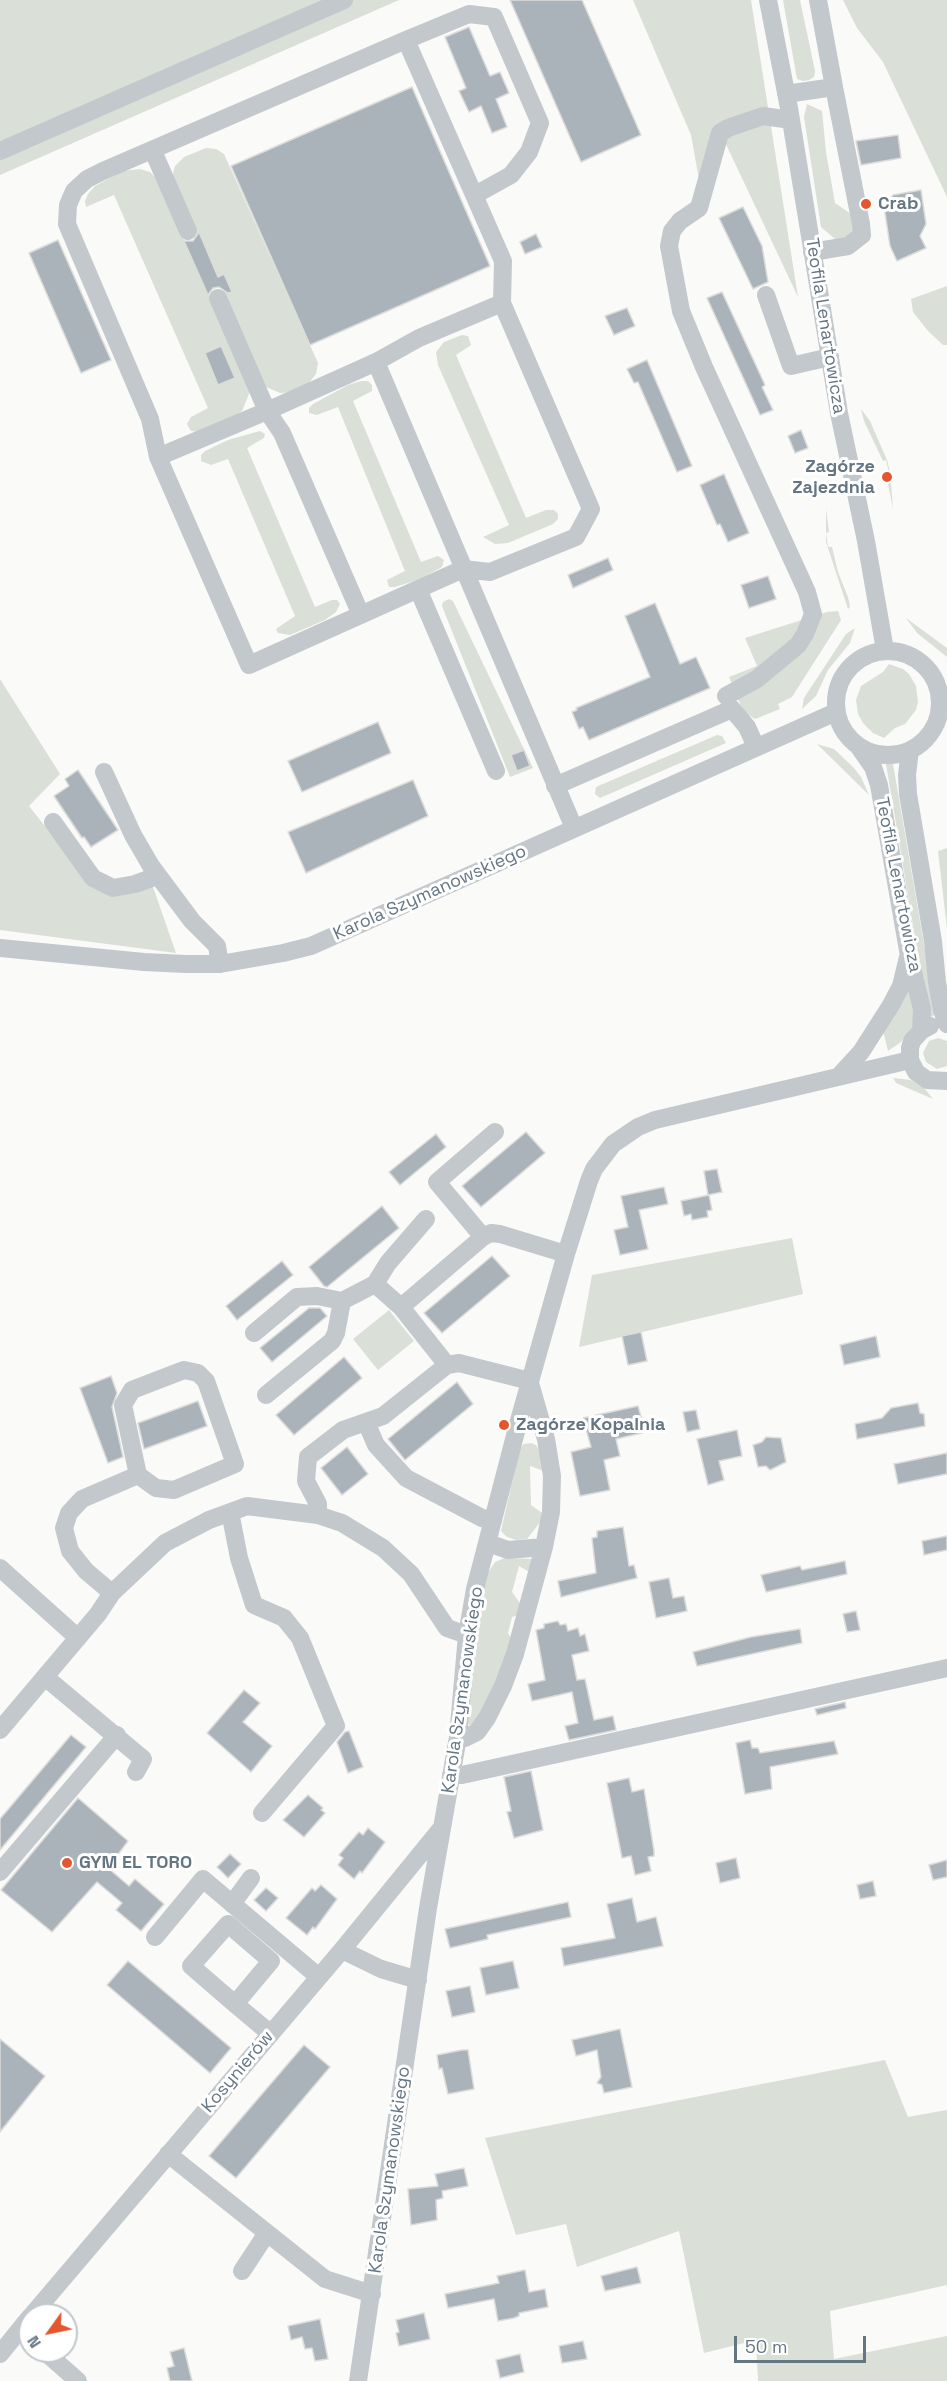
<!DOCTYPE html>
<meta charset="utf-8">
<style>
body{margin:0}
#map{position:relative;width:947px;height:2381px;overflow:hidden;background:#fafaf8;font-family:"Space Grotesk",sans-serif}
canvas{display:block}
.north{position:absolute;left:18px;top:2303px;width:60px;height:60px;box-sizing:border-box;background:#fff;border:2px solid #c1c8cd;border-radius:50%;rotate:237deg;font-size:16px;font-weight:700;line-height:24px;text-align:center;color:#657683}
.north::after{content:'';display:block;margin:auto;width:21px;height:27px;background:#e4572e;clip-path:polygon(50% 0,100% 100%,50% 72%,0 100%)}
.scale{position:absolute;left:734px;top:2336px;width:132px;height:27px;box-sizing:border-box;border:3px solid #657683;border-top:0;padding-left:8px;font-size:18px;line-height:21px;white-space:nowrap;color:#657683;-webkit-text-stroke:4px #fff;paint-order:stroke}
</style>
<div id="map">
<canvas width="947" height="2381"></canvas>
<div class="north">N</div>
<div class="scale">50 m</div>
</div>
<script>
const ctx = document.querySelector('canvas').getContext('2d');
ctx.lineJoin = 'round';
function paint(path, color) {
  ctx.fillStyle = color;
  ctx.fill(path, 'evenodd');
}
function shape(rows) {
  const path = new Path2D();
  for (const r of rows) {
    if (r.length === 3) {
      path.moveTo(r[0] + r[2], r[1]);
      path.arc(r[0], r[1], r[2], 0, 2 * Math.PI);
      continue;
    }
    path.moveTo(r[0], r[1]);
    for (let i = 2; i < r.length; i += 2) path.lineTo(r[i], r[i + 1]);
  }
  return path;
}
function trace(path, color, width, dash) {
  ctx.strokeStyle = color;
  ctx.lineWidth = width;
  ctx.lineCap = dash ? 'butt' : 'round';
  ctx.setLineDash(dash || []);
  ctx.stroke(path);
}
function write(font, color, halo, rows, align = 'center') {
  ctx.font = font + ' "Space Grotesk",sans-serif';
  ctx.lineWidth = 6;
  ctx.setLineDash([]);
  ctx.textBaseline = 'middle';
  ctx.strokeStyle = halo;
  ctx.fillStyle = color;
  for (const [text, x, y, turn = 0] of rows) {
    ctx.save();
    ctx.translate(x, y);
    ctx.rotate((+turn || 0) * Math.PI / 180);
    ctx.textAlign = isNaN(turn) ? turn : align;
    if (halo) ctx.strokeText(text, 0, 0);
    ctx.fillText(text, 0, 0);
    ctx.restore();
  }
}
const green = shape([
 [0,0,399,0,0,175],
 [633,0,751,0,798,297,724,140,704,207,691,135],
 [783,0,800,0,815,71,814,77,809,80,803,81,797,79],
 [843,0,947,0,947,197,883,62,857,28],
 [807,104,822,111,826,152,835,203,851,214,855,227,850,237,846,239,835,239,821,227,804,117],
 [206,148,216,149,224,154,318,363,316,374,309,383,293,392,280,393,266,387,172,177,175,166,184,157],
 [140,169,150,172,157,179,249,385,249,394,242,411,232,418,200,432,191,431,187,424,191,417,208,408,114,195,86,207,85,201,88,194,95,186,123,171],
 [947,286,947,345,943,345,928,331,913,312,911,299],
 [462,335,468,336,471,345,456,355,526,518,546,510,554,510,558,514,558,519,553,524,508,543,495,544,483,537,509,525,438,365,436,352,444,342],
 [361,381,368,381,372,385,372,391,353,401,421,562,438,556,444,560,442,567,420,579,395,587,389,587,387,580,405,571,338,407,317,415,309,413,309,408,313,404,348,385],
 [861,409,870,421,887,460,890,472,893,509,886,474,889,473,886,460,883,461,864,421],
 [260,431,265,434,264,438,247,448,315,607,332,600,337,600,340,604,336,612,325,620,290,635,278,633,276,629,295,616,228,459,211,465,201,461,201,455,205,451,228,440],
 [826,509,829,532,826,533,828,547,832,547,838,572,848,597,850,607,848,609,826,542],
 [449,599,453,601,533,768,510,777,442,606,443,602],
 [838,611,841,620,792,697,778,704,780,709,755,719,747,714,741,706,729,677,757,666,745,638,827,612],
 [906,618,947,648,947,657,917,633],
 [855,628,850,643,828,670,816,696,802,709,804,698,846,634],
 [889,664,903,669,909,674,916,686,918,702,916,710,905,724,895,728,884,738,873,733,863,723,858,714,856,700,861,686,883,672],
 [0,679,60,774,29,806,92,886,153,887,176,953,0,930],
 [717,735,722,736,726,743,600,798,595,794,596,787],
 [817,744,834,749,853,767,861,777,869,795],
 [887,761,892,761,893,764,936,1014,931,1017,928,1015,886,764],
 [947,848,947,929,938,851],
 [910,986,916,1013,913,1026,901,1042,888,1051,883,1031],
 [938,1038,947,1041,947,1066,937,1069,926,1062,923,1053,929,1041],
 [893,1078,911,1080,925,1089,933,1099,896,1083],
 [792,1238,803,1294,579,1347,592,1275],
 [389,1310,414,1341,378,1370,353,1339],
 [531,1443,536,1445,540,1451,544,1471,530,1466,531,1505,542,1513,541,1521,527,1539,516,1540,507,1537,501,1531,520,1448,524,1444],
 [505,1558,534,1559,531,1573,519,1566,512,1592,522,1606,519,1615,512,1617,508,1633,512,1640,508,1663,473,1725,469,1725,466,1723,475,1633,483,1591,488,1573,495,1562],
 [885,2060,908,2117,947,2110,947,2285,830,2311,834,2359,947,2336,947,2381,758,2381,756,2340,704,2353,679,2231,577,2267,566,2224,516,2235,485,2138]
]);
const building = shape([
 [510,0,582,0,641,135,581,162,510,0],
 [469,27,490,76,500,72,509,93,496,99,507,127,492,133,481,106,469,112,459,91,466,88,445,37,469,27],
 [412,87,490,266,310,345,231,166,412,87],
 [898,135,901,158,861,165,856,141,898,135],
 [921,190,926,224,920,236,926,248,897,261,890,246,884,206,893,195,921,190],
 [743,207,762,246,768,282,753,289,719,218,743,207],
 [199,232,218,277,224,274,232,292,228,293,219,287,213,288,208,295,184,241,193,241,199,232],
 [536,234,542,247,525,254,520,242,536,234],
 [58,240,111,360,81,373,29,253,58,240],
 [722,292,765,385,762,387,773,410,760,415,707,298,722,292],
 [627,308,635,326,614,335,605,316,627,308],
 [221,346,235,378,218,385,205,353,221,346],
 [647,360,692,466,677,472,638,382,634,383,627,369,647,360],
 [801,430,808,448,795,453,788,436,801,430],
 [724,474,749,533,728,542,720,524,717,525,700,485,724,474],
 [608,558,613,570,573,588,568,575,608,558],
 [768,576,776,599,749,608,741,585,768,576],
 [655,603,680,664,696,657,710,688,589,740,583,727,579,729,572,712,577,710,576,708,650,677,625,616,655,603],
 [378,722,391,753,302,792,288,761,378,722],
 [524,750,530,766,517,771,511,755,524,750],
 [78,770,118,830,91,847,84,837,82,838,54,796,69,786,65,779,78,770],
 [413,780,428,816,306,873,288,832,413,780],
 [526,1132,545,1153,481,1207,462,1186,526,1132],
 [436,1134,446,1147,400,1185,389,1172,436,1134],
 [717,1169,722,1192,708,1195,704,1171,717,1169],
 [664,1187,668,1204,639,1210,648,1249,620,1255,614,1230,628,1227,621,1196,664,1187],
 [709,1195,712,1210,707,1211,708,1217,692,1220,691,1214,684,1216,681,1201,709,1195],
 [382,1206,399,1228,327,1287,324,1286,309,1267,382,1206],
 [492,1256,510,1276,442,1333,424,1313,492,1256],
 [282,1261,293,1275,237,1320,226,1306,282,1261],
 [309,1308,320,1308,327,1316,272,1362,260,1348,309,1308],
 [641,1332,647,1361,628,1365,622,1336,641,1332],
 [876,1336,880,1357,844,1365,840,1345,876,1336],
 [344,1357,362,1378,294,1435,276,1415,344,1357],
 [111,1376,117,1393,112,1407,123,1457,108,1463,80,1388,111,1376],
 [457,1382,473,1404,405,1460,388,1439,457,1382],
 [198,1401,207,1426,144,1449,138,1423,198,1401],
 [918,1403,920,1413,924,1414,925,1426,857,1439,855,1424,882,1418,891,1408,918,1403],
 [638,1406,642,1420,639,1421,642,1433,616,1439,620,1456,604,1460,610,1490,580,1496,571,1452,591,1447,583,1418,638,1406],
 [696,1410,700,1429,687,1432,683,1412,696,1410],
 [737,1430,742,1456,719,1461,724,1480,708,1485,697,1439,737,1430],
 [766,1437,781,1438,786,1462,770,1470,766,1466,758,1467,753,1445,762,1442,766,1437],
 [347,1447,368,1474,342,1495,321,1468,347,1447],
 [947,1453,947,1474,898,1484,894,1464,947,1453],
 [623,1527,629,1566,634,1565,637,1578,561,1597,558,1581,596,1573,592,1538,597,1537,597,1531,623,1527],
 [947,1536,947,1550,924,1555,922,1541,947,1536],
 [845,1561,847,1574,766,1592,761,1575,800,1566,802,1570,845,1561],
 [669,1578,673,1598,684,1596,687,1611,656,1618,649,1582,669,1578],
 [856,1611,860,1630,847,1632,843,1614,856,1611],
 [558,1621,560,1625,566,1624,568,1631,578,1628,580,1636,585,1634,589,1651,572,1655,577,1680,585,1679,594,1720,613,1716,616,1730,569,1740,565,1726,578,1723,572,1692,532,1701,528,1684,545,1680,536,1630,544,1628,544,1624,558,1621],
 [800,1629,802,1643,697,1666,693,1652,751,1637,800,1629],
 [244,1690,260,1703,243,1722,272,1746,251,1772,207,1733,244,1690],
 [845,1702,846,1708,817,1715,815,1709,845,1702],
 [349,1731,363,1767,348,1773,337,1742,345,1732,349,1731],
 [71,1735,86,1747,0,1850,0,1819,71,1735],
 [750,1740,752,1748,758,1748,760,1753,834,1741,838,1754,770,1767,772,1789,745,1794,736,1743,750,1740],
 [531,1771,543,1830,514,1838,507,1812,511,1811,504,1777,531,1771],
 [629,1778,632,1792,644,1789,654,1851,654,1856,648,1857,651,1871,635,1875,631,1856,622,1858,607,1783,629,1778],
 [308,1795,323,1808,321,1810,325,1813,304,1837,283,1820,308,1795],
 [78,1798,128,1841,108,1868,129,1886,135,1879,164,1904,141,1931,116,1910,122,1903,97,1882,52,1932,1,1890,78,1798],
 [368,1828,385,1842,362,1873,360,1871,354,1879,338,1865,343,1858,339,1855,359,1832,363,1835,368,1828],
 [230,1854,241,1864,228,1878,217,1867,230,1854],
 [736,1858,740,1878,720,1883,716,1863,736,1858],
 [947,1860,947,1877,933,1880,929,1865,947,1860],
 [873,1881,876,1896,860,1899,857,1885,873,1881],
 [321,1885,337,1899,315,1929,313,1927,307,1935,286,1918,312,1888,315,1891,321,1885],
 [266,1888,278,1898,266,1911,254,1900,266,1888],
 [632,1898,637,1922,656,1917,663,1946,564,1966,561,1948,615,1938,607,1904,632,1898],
 [568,1902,571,1917,487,1935,488,1939,450,1948,445,1929,568,1902],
 [128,1961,231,2048,210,2073,107,1985,128,1961],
 [513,1961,519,1988,486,1995,480,1968,513,1961],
 [470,1986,475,2012,452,2017,446,1991,470,1986],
 [620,2029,632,2087,604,2093,602,2085,597,2083,601,2077,597,2050,576,2056,572,2040,620,2029],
 [0,2039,45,2076,0,2132,0,2039],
 [304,2045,330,2067,236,2178,209,2156,304,2045],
 [462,2050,468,2050,474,2089,448,2094,442,2068,439,2069,437,2055,462,2050],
 [464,2168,468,2186,442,2191,443,2198,436,2200,437,2220,411,2225,408,2189,438,2186,435,2174,464,2168],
 [637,2267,641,2283,605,2291,601,2276,637,2267],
 [525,2270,529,2292,545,2289,548,2307,519,2313,519,2316,514,2318,498,2321,494,2299,448,2308,445,2294,499,2283,497,2276,525,2270],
 [424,2313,430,2339,399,2346,396,2333,399,2332,396,2320,424,2313],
 [320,2319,328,2359,315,2361,312,2348,305,2349,302,2337,291,2340,288,2326,320,2319],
 [583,2341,587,2359,562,2363,559,2346,583,2341],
 [184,2348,192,2381,170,2381,167,2368,174,2366,170,2352,184,2348],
 [520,2354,524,2372,500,2378,496,2360,520,2354]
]);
const minor = shape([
 [768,0,789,108,839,413,866,541,885,650],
 [818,0,834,87],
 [406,40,503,261,502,303,591,509,576,537,490,572,463,569,249,665,158,457,150,419,67,224,68,205,74,191,87,179,103,171,406,40,469,14,494,17,540,123,529,152,511,175,475,195],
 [786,94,834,87,861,224,862,235,848,246,812,252],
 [0,151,344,0],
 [153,151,188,231],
 [766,295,791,366,830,357],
 [218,298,267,411,282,433,361,615],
 [376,362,574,828],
 [158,457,267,411,376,362,419,338,502,303],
 [418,589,496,771],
 [888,703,52],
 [726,696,757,679,798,645,805,634,813,614,807,592,704,367,681,311,669,246,672,231,680,221,699,208,720,133,728,128,763,116,791,120],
 [859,747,873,767,879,785,909,956,922,1009,921,1031],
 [910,750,907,775,908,794,933,941,937,982,942,1010,947,1024],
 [104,772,133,835,151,866,192,921,217,946,220,964],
 [555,786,732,709,747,727,756,747],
 [53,822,93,878,113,888,135,884,157,876],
 [0,948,144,962,186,964,220,964,283,953,311,946,836,712],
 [930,1026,921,1031,912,1041,910,1048,910,1060,916,1072,927,1080,947,1081],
 [839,1076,861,1052,891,1005,901,986,908,957],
 [483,1237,491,1233,500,1234,566,1254],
 [375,1284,388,1263,426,1219],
 [401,1307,483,1237,437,1182,495,1132],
 [254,1333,297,1297,317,1296,342,1301],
 [266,1395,332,1341,336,1333,342,1301,375,1284,401,1307,447,1365,459,1363,530,1381],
 [366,1422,376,1445,406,1478,482,1518,493,1521],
 [230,1512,239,1558,254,1605,284,1618,300,1638,336,1726,262,1813],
 [318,1515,318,1504,306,1481,308,1457,343,1430,383,1416,447,1365],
 [488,1543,508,1550,544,1547],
 [0,1568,78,1638],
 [112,1593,86,1571,70,1551,64,1528,69,1513,82,1499,138,1475,156,1488,174,1490,235,1464,206,1381,198,1373,184,1370,132,1390,123,1405,138,1475],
 [45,1677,143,1759,136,1772],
 [0,1730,98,1614,112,1593,165,1543,209,1520,247,1506,318,1515,342,1523,383,1548,411,1574,447,1628,467,1635],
 [458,1737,465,1738,477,1732,487,1718,503,1686,515,1654,544,1547,551,1512,552,1476,546,1439,530,1383],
 [451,1775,462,1775,947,1668],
 [0,1872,117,1735],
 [232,1904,251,1878],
 [155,1937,203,1879,319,1977],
 [342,1950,381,1969,418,1980],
 [235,2004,271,1961,228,1924,191,1966,235,2004,271,2034],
 [168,2154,325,2279,372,2294],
 [242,2271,267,2233],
 [32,2315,342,1950,440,1830],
 [44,2351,78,2381],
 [0,2354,30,2317],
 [358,2381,428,1908,458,1737,467,1635,475,1589,518,1424,566,1254,589,1181,594,1169,613,1144,638,1127,655,1120,910,1060]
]);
const markers = [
 [866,204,6,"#e4572e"],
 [887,477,6,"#e4572e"],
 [504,1425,6,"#e4572e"],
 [67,1863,6,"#e4572e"]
];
const poiNames = [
 ["Crab",878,204],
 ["Zagórze",875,467,"right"],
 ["Zajezdnia",875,488,"right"],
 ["Zagórze Kopalnia",516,1425],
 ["GYM EL TORO",79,1863]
];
const streetNames = [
 ["Teofila Lenartowicza",825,326,81],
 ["Teofila Lenartowicza",898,885,79],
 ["Karola Szymanowskiego",430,893,-24],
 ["Karola Szymanowskiego",463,1690,-82],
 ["Kosynierów",238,2072,-50],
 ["Karola Szymanowskiego",390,2170,-82]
];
paint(green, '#dadfd7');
paint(building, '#aab3b9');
trace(building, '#dcdcda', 1.5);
trace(minor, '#c3c8cc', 18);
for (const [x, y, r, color] of markers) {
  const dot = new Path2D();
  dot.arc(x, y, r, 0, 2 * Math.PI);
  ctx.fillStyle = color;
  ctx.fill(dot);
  trace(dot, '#fff', 2);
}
write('bold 18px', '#657683', '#fff', poiNames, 'left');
write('18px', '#657683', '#fff', streetNames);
</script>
